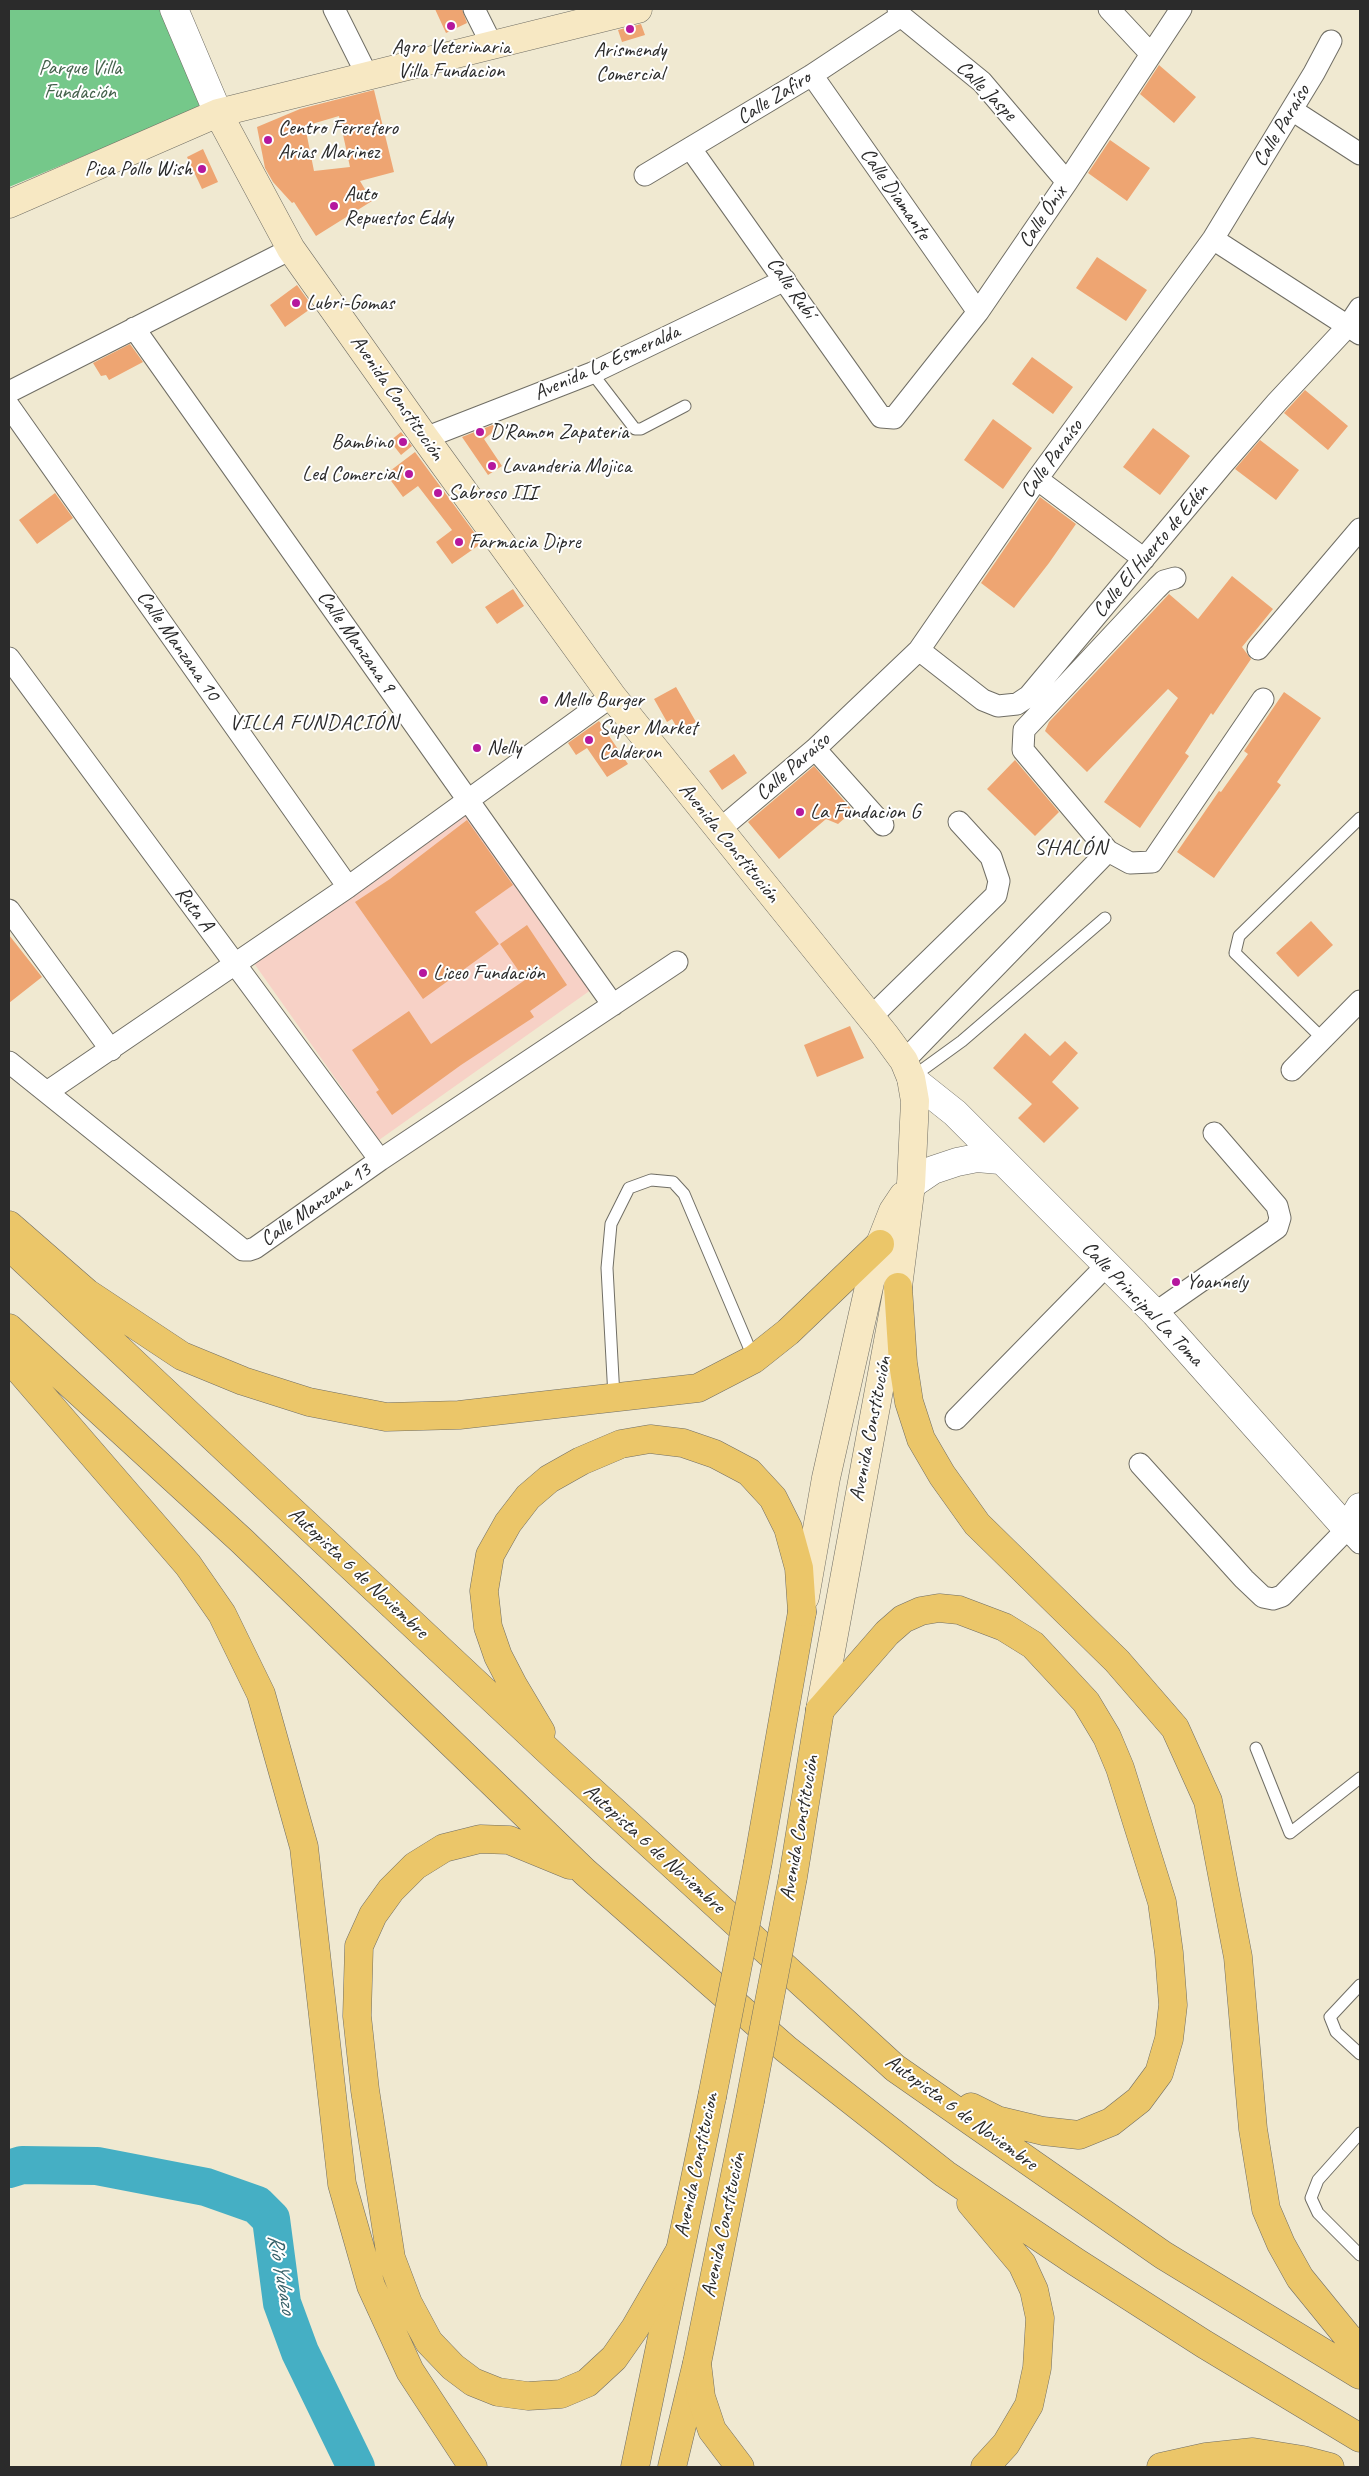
<!DOCTYPE html>
<meta charset="utf-8">
<style>
body{margin:0}
#map{position:relative;width:1369px;height:2476px;overflow:hidden;background:#f0e9d1;font-family:Caveat,sans-serif}
canvas{display:block}
.frame{position:absolute;inset:0;border:10px solid #2b2b2b;pointer-events:none}
</style>
<div id="map">
<canvas width="1369" height="2476"></canvas>
<div class="frame"></div>
</div>
<script>
const ctx = document.querySelector('canvas').getContext('2d');
ctx.lineJoin = 'round';
function paint(path, color) {
  ctx.fillStyle = color;
  ctx.fill(path, 'evenodd');
}
function shape(rows) {
  const path = new Path2D();
  for (const r of rows) {
    path.moveTo(r[0], r[1]);
    for (let i = 2; i < r.length; i += 2) path.lineTo(r[i], r[i + 1]);
  }
  return path;
}
function trace(path, color, width, dash) {
  ctx.strokeStyle = color;
  ctx.lineWidth = width;
  ctx.lineCap = dash ? 'butt' : 'round';
  ctx.setLineDash(dash || []);
  ctx.stroke(path);
}
function write(font, color, halo, rows, align = 'center') {
  ctx.font = font + ' Caveat,sans-serif';
  ctx.lineWidth = 4;
  ctx.setLineDash([]);
  ctx.textBaseline = 'middle';
  ctx.strokeStyle = halo;
  ctx.fillStyle = color;
  for (const [text, x, y, turn = 0] of rows) {
    ctx.save();
    ctx.translate(x, y);
    ctx.rotate((+turn || 0) * Math.PI / 180);
    ctx.textAlign = isNaN(turn) ? turn : align;
    if (halo) ctx.strokeText(text, 0, 0);
    ctx.fillText(text, 0, 0);
    ctx.restore();
  }
}
const built = shape([
 [467,806,595,987,379,1140,251,959]
]);
const green = shape([
 [9,9,162,9,204,106,9,187]
]);
const river = shape([
 [9,2169,22,2165,97,2166,206,2187,257,2205,271,2219,282,2303,300,2352,356,2467]
]);
const building = shape([
 [435,9,462,9,467,23,446,33],
 [641,24,645,35,622,42,618,30],
 [1159,65,1196,97,1174,123,1140,94],
 [374,90,394,172,360,181,372,201,316,236,294,202,292,203,273,182,265,168,257,127,300,109],
 [339,116,350,167,314,171,305,126],
 [1110,140,1150,168,1127,201,1088,173],
 [203,149,218,182,202,189,187,157],
 [1097,257,1147,290,1126,321,1076,288],
 [297,285,313,307,285,327,270,305],
 [130,344,143,362,109,380,106,375,101,376,93,363],
 [1032,357,1073,387,1053,414,1012,384],
 [1305,390,1348,426,1328,450,1284,413],
 [993,419,1032,448,1003,489,964,460],
 [495,424,498,428,484,439,502,466,488,475,462,437],
 [1153,428,1190,456,1160,495,1123,467],
 [401,432,412,446,401,455,390,441],
 [1260,440,1299,470,1276,500,1235,469],
 [415,452,482,543,452,564,436,542,452,530,418,486,403,497,386,474],
 [55,493,73,518,37,544,19,520],
 [1040,497,1076,524,1049,563,1014,608,981,583],
 [1232,576,1273,609,1242,647,1251,659,1213,715,1211,713,1185,753,1189,756,1140,828,1104,802,1178,698,1168,689,1087,772,1045,731,1049,722,1169,594,1198,619],
 [513,589,524,606,497,624,485,607],
 [676,687,696,722,679,731,672,719,667,722,654,699],
 [1284,692,1321,718,1277,782,1281,785,1214,878,1177,852,1219,791,1221,792,1248,754,1244,751],
 [599,721,628,764,607,777,587,748,576,755,568,743],
 [734,754,747,773,722,790,709,771],
 [1015,760,1059,812,1035,836,987,789],
 [814,766,853,811,838,824,826,819,779,859,748,822],
 [467,820,513,885,475,912,499,944,423,999,355,902,390,879],
 [1311,921,1333,945,1298,977,1276,953],
 [527,925,567,985,530,1011,534,1017,461,1065,392,1115,376,1092,379,1090,352,1050,409,1011,431,1044,525,980,500,944],
 [9,935,42,977,9,1003],
 [850,1026,864,1058,817,1077,804,1045],
 [1025,1033,1050,1056,1065,1041,1078,1053,1052,1082,1079,1108,1044,1143,1018,1118,1032,1104,993,1068]
]);
const service = shape([
 [592,373,635,429,641,429,685,406],
 [1322,1038,1235,953,1239,936,1360,818],
 [911,1078,962,1041,1105,918],
 [614,1397,607,1268,611,1224,629,1188,651,1180,673,1182,684,1194,754,1359],
 [1256,1748,1290,1833,1360,1778],
 [1360,1985,1330,2017,1336,2032,1360,2054],
 [1360,2133,1318,2180,1311,2198,1318,2213,1360,2255]
]);
const minor = shape([
 [334,9,367,75],
 [474,9,492,45],
 [898,9,901,16,982,82,1067,182],
 [1109,9,1150,53],
 [812,75,978,312],
 [1292,110,1360,154],
 [691,149,881,417,894,418,978,312,1067,182,1181,9],
 [645,175,812,75,901,16],
 [1213,239,1360,334],
 [134,328,613,1005],
 [9,392,291,249],
 [9,406,348,887],
 [425,438,592,373,785,280],
 [1037,479,1144,559],
 [1175,578,1164,581,1156,589,1024,730,1023,750,1108,851,1130,863,1152,862,1263,699],
 [1258,649,1360,529],
 [919,650,983,700,998,706,1017,704,1029,696,1223,464,1277,402,1348,326,1360,308],
 [9,658,380,1160],
 [815,749,883,825],
 [719,830,815,749,919,650,1037,479,1213,239,1314,73,1331,41],
 [9,910,111,1050],
 [871,1017,996,895,999,881,991,857,959,822],
 [904,1061,1108,851],
 [9,1062,243,1250,249,1250,255,1248,380,1160,677,962],
 [1292,1070,1360,1001],
 [47,1092,348,887,612,696],
 [1155,1313,1277,1228,1280,1218,1277,1206,1214,1133],
 [956,1419,1107,1265],
 [1140,1464,1244,1579,1263,1597,1273,1599,1282,1596,1347,1529,1360,1543]
]);
const tertiary = shape([
 [174,9,218,113],
 [911,1078,955,1113,1155,1313,1347,1529,1360,1507],
 [911,1185,933,1170,957,1162,977,1158,1000,1160]
]);
const secondary = shape([
 [218,113,291,249,425,438,612,696,885,1035,904,1061,911,1078,915,1101,911,1185,898,1287,820,1710],
 [9,204,218,113,638,9],
 [805,1597,826,1478,871,1278,880,1244,893,1211,903,1196]
]);
const primary = shape([
 [758,1862,802,1612],
 [793,1877,820,1710],
 [635,2467,712,2097],
 [672,2467,697,2363,750,2101]
]);
const motorway = shape([
 [9,1225,87,1293,182,1356,243,1381,309,1402,386,1417,459,1415,698,1388,754,1359,788,1332,880,1244],
 [9,1246,559,1761,895,2068,1163,2255,1360,2375],
 [898,1287,903,1363,909,1402,921,1439,942,1475,977,1524,1117,1661,1175,1728,1208,1801,1238,1957,1253,2129,1266,2209,1281,2244,1300,2278,1348,2337,1360,2349],
 [9,1328,242,1541,585,1872,786,2049,945,2174,1076,2262,1204,2344,1360,2438],
 [9,1358,188,1565,222,1614,261,1694,304,1847,342,2184,371,2286,410,2371,473,2467],
 [820,1710,887,1633,903,1619,921,1611,939,1608,959,1610,1004,1627,1033,1645,1086,1702,1107,1737,1120,1768,1162,1902,1169,1953,1173,2005,1169,2039,1159,2073,1139,2100,1111,2122,1079,2135,1043,2131,997,2120,971,2107],
 [541,1732,513,1685,498,1656,488,1627,484,1591,490,1555,508,1523,528,1497,549,1479,581,1461,621,1444,650,1439,683,1443,715,1454,749,1472,773,1498,788,1528,799,1568,802,1612],
 [570,1865,509,1840,480,1839,444,1848,415,1866,391,1890,373,1915,359,1946,357,2016,365,2090,391,2258,408,2303,429,2342,453,2367,473,2382,498,2392,528,2396,561,2394,587,2383,614,2358,635,2328,679,2252],
 [971,2203,1022,2264,1034,2290,1040,2318,1037,2368,1029,2405,1006,2444,985,2467],
 [697,2363,701,2397,712,2430,740,2467],
 [1161,2467,1206,2457,1253,2452,1303,2460,1330,2467]
]);
const primaryBridge = shape([
 [712,2097,758,1862],
 [750,2101,793,1877]
]);
const markers = [
 [451,26,5,"#b5179e"],
 [630,29,5,"#b5179e"],
 [268,140,5,"#b5179e"],
 [202,169,5,"#b5179e"],
 [334,206,5,"#b5179e"],
 [296,303,5,"#b5179e"],
 [480,432,5,"#b5179e"],
 [403,442,5,"#b5179e"],
 [492,466,5,"#b5179e"],
 [409,474,5,"#b5179e"],
 [438,493,5,"#b5179e"],
 [459,542,5,"#b5179e"],
 [544,700,5,"#b5179e"],
 [589,740,5,"#b5179e"],
 [477,748,5,"#b5179e"],
 [800,812,5,"#b5179e"],
 [423,973,5,"#b5179e"],
 [1176,1282,5,"#b5179e"]
];
const poiNames = [
 ["Agro Veterinaria",451,47,"center"],
 ["Villa Fundacion",451,71,"center"],
 ["Arismendy",630,50,"center"],
 ["Comercial",630,74,"center"],
 ["Centro Ferretero",278,128],
 ["Arias Marinez",278,152],
 ["Pica Pollo Wish",192,169,"right"],
 ["Auto",344,194],
 ["Repuestos Eddy",344,218],
 ["Lubri-Gomas",306,303],
 ["D'Ramon Zapateria",490,432],
 ["Bambino",393,442,"right"],
 ["Lavanderia Mojica",502,466],
 ["Led Comercial",399,474,"right"],
 ["Sabroso III",448,493],
 ["Farmacia Dipre",469,542],
 ["Mello Burger",554,700],
 ["Super Market",599,728],
 ["Calderon",599,752],
 ["Nelly",487,748],
 ["La Fundacion G",810,812],
 ["Liceo Fundación",433,973],
 ["Yoannely",1186,1282]
];
const parkNames = [
 ["Parque Villa",80,68],
 ["Fundación",80,92]
];
const streetNames = [
 ["Calle Jaspe",986,91,45],
 ["Calle Zafiro",774,98,-32],
 ["Calle Paraíso",1282,126,-59],
 ["Calle Diamante",895,194,55],
 ["Calle Ónix",1043,217,-56],
 ["Calle Rubí",791,288,55],
 ["Avenida La Esmeralda",607,363,-24],
 ["Avenida Constitución",397,398,55],
 ["Calle Paraíso",1052,459,-54],
 ["Calle El Huerto de Edén",1151,551,-50],
 ["Calle Manzana 9",356,642,55],
 ["Calle Manzana 10",178,646,55],
 ["Calle Paraíso",793,767,-41],
 ["Avenida Constitución",729,843,51],
 ["Ruta A",194,909,54],
 ["Calle Manzana 13",316,1205,-35],
 ["Calle Principal La Toma",1142,1304,46],
 ["Avenida Constitución",871,1429,-79],
 ["Autopista 6 de Noviembre",358,1573,43],
 ["Avenida Constitución",800,1828,-80],
 ["Autopista 6 de Noviembre",654,1849,42],
 ["Autopista 6 de Noviembre",961,2113,36],
 ["Avenida Constitucion",697,2165,-78],
 ["Avenida Constitución",724,2225,-78]
];
const neighbourhoodNames = [
 ["VILLA FUNDACIÓN",314,723],
 ["SHALÓN",1071,848]
];
const waterNames = [
 ["Río Yubazo",281,2274,80]
];
paint(built, '#f7d1c6');
paint(green, '#75c88a');
trace(river, '#45afc4', 38);
paint(building, '#eea572');
trace(service, '#706e65', 13);
trace(minor, '#706e65', 23);
trace(tertiary, '#706e65', 29);
trace(secondary, '#706e65', 29);
trace(primary, '#706e65', 29);
trace(motorway, '#706e65', 29);
trace(service, '#fff', 11);
trace(minor, '#fff', 21);
trace(tertiary, '#fff', 28);
trace(secondary, '#f7e8c3', 28);
trace(primary, '#ebc669', 28);
trace(motorway, '#ebc669', 28);
trace(primaryBridge, '#706e65', 29, []);
trace(primaryBridge, '#ebc669', 28);
for (const [x, y, r, color] of markers) {
  const dot = new Path2D();
  dot.arc(x, y, r, 0, 2 * Math.PI);
  ctx.fillStyle = color;
  ctx.fill(dot);
  trace(dot, '#fff', 2);
}
write('21px', '#2b2b2b', '#fff', poiNames, 'left');
write('21px', '#45624c', '#fff', parkNames);
write('21px', '#2b2b2b', '#fff', streetNames);
ctx.letterSpacing = '1px';
write('22px', '#2b2b2b', '#fff', neighbourhoodNames);
ctx.letterSpacing = '0px';
write('italic 22px', '#356068', '#fff', waterNames);
</script>
